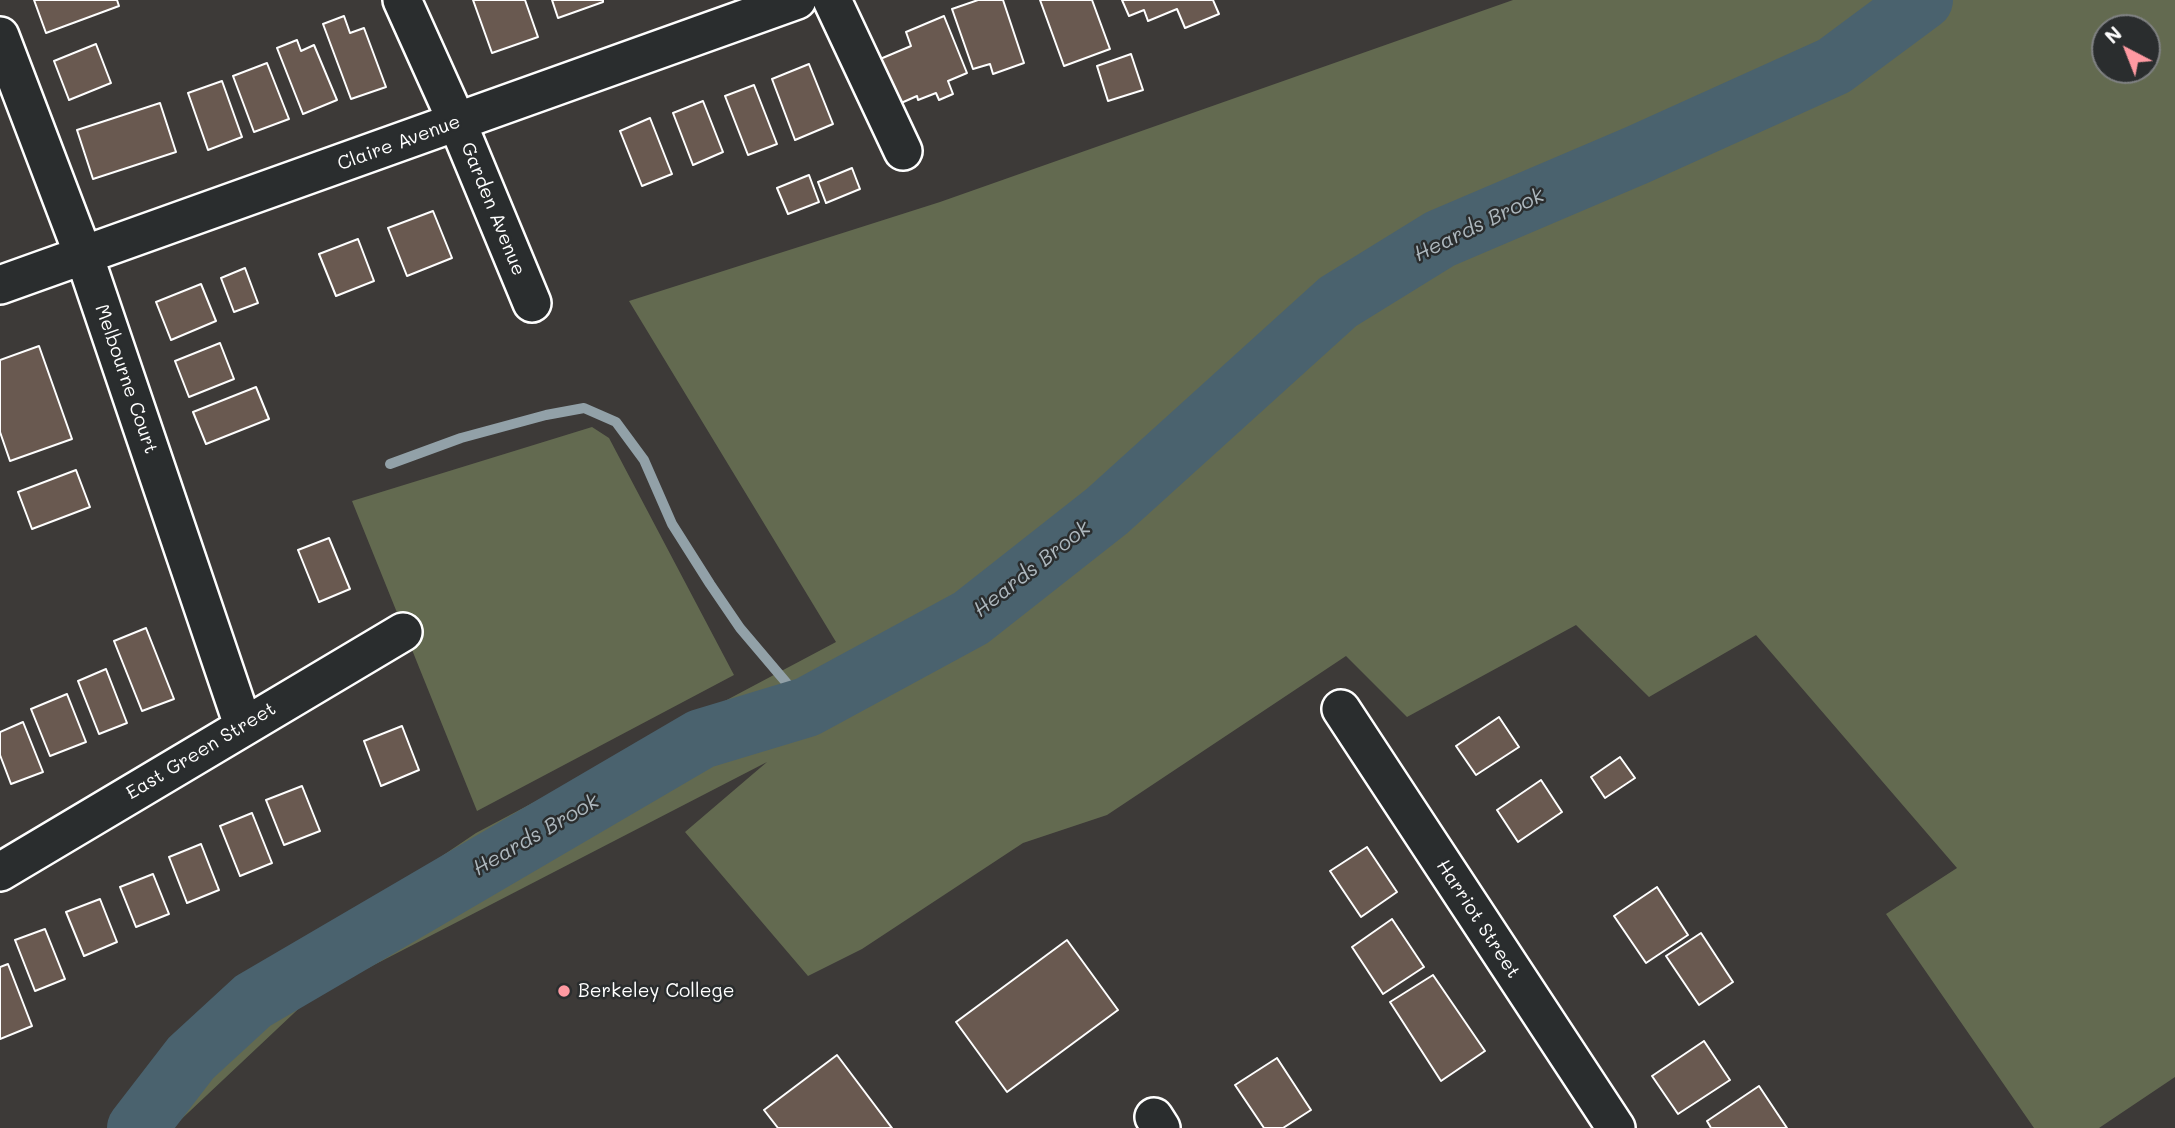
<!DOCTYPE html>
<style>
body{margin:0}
#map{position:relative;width:2175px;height:1128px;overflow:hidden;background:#3d3a38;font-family:Mali,sans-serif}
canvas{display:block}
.north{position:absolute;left:2091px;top:14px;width:70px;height:70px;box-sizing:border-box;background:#2a2d2e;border:2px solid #7f8182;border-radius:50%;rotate:318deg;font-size:19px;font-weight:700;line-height:28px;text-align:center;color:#fff}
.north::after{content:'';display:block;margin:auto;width:24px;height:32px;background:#ff9aa2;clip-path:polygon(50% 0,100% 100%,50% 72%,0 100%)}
</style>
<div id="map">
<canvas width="2175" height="1128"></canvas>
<div class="north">N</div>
</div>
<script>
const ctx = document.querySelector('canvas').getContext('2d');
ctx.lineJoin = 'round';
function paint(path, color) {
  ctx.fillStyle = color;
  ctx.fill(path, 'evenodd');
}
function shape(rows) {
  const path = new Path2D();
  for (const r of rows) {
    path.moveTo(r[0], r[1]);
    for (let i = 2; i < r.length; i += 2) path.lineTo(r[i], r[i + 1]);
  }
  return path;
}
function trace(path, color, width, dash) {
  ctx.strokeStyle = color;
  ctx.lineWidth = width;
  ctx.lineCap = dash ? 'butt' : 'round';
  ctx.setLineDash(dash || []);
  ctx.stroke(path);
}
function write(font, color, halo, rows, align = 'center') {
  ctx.font = font + ' Mali,sans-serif';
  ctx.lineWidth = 5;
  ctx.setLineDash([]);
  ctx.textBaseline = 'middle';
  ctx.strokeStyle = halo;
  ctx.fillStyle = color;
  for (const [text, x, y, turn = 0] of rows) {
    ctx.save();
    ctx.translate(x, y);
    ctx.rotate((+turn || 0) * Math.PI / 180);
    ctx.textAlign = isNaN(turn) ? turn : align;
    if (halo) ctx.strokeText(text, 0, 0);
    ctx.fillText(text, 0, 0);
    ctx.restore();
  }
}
const green = shape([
 [1513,0,2175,0,2175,1077,2099,1128,2034,1128,1886,914,1957,868,1756,635,1649,697,1576,625,1407,717,1346,656,1107,815,1023,843,862,949,808,976,685,832,767,762,310,998,172,1128,113,1128,191,1026,476,833,836,642,629,301,940,202],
 [2105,28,2147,28,2147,70,2105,70],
 [592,427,609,438,734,675,477,811,352,501]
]);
const stream = shape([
 [390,464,461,438,546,415,584,408,616,422,644,460,672,524,710,584,740,628,807,707]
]);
const river = shape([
 [137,1128,191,1058,253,1001,701,739,807,707,971,618,1107,511,1338,302,1440,239,1637,155,1834,66,1923,0]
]);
const building = shape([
 [34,0,117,0,119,6,46,33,34,0],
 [473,0,525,0,538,37,492,53,473,0],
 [552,0,603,0,603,2,558,18,552,0],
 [978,0,1003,0,1024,63,993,74,990,64,973,69,952,9,978,0],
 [1040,0,1092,0,1110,49,1064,66,1040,0],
 [1122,0,1213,0,1219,14,1185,28,1177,9,1148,21,1144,10,1129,16,1122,0],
 [344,16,350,33,364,28,386,87,351,99,323,24,344,16],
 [944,16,967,73,948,81,953,94,939,100,936,93,918,100,917,96,892,107,873,62,911,46,906,32,944,16],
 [297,40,301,51,314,45,337,100,303,114,277,48,297,40],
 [96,44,111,83,69,100,54,61,96,44],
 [1131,54,1143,90,1108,101,1097,66,1131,54],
 [267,63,289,119,254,132,233,76,267,63],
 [809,64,833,124,795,140,772,79,809,64],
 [222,81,242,137,208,150,188,93,222,81],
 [754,85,777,144,748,155,725,96,754,85],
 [703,101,723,152,693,165,673,113,703,101],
 [160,103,176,152,93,179,77,130,160,103],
 [650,118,672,174,642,186,620,131,650,118],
 [852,168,860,189,826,203,818,182,852,168],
 [809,175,819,202,788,214,777,188,809,175],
 [433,211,452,258,407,276,388,228,433,211],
 [358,239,374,281,336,296,319,254,358,239],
 [245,268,258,303,234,312,221,278,245,268],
 [201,284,216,321,171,340,156,302,201,284],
 [220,343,234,379,189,397,175,361,220,343],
 [39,346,72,439,10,461,0,432,0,360,39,346],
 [256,387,269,419,206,444,193,412,256,387],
 [76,470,90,507,32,529,18,492,76,470],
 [329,538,350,589,319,602,298,550,329,538],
 [146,628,174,699,142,711,114,641,146,628],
 [106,669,127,723,99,734,78,681,106,669],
 [67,694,86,742,50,756,31,709,67,694],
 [1499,717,1519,747,1476,775,1456,746,1499,717],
 [23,722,43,772,11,784,0,755,0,732,23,722],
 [402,726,419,770,381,786,364,741,402,726],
 [1620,757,1635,778,1605,798,1591,777,1620,757],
 [1541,780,1562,812,1518,842,1497,810,1541,780],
 [302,786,320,831,284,845,266,800,302,786],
 [252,813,272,863,240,876,220,826,252,813],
 [201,844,219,890,187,903,169,857,201,844],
 [1367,847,1397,892,1361,917,1330,871,1367,847],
 [153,874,169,914,136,927,120,887,153,874],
 [1657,887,1688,935,1646,963,1614,916,1657,887],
 [100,899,117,942,84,956,66,912,100,899],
 [1392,919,1424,967,1383,994,1352,947,1392,919],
 [45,929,65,979,35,991,15,940,45,929],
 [1701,933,1733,982,1699,1005,1666,956,1701,933],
 [1067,940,1118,1010,1007,1092,956,1022,1067,940],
 [8,964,32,1026,0,1039,0,967,8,964],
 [1433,975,1485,1051,1441,1081,1390,1002,1433,975],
 [1704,1041,1730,1080,1678,1114,1652,1076,1704,1041],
 [837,1055,892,1128,778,1128,764,1110,837,1055],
 [1277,1058,1311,1110,1283,1128,1264,1128,1235,1085,1277,1058],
 [1759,1086,1787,1128,1711,1128,1707,1121,1759,1086]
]);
const street = shape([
 [402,0,457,122,532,303],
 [832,0,903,151],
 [0,36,89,270,243,725],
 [0,285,797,0],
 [1341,709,1616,1128],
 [0,872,403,632],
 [1154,1117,1161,1128]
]);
const markers = [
 [564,991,7,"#ff9aa2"]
];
const streetNames = [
 ["Claire Avenue",399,143,-20],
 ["Garden Avenue",493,209,68],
 ["Melbourne Court",126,379,71],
 ["East Green Street",201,751,-31],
 ["Harriot Street",1478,919,57]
];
const poiNames = [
 ["Berkeley College",578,991]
];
const waterNames = [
 ["Heards Brook",1479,225,-26],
 ["Heards Brook",1032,569,-38],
 ["Heards Brook",536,835,-30]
];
paint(green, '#636a50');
trace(stream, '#92a1a8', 10);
trace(river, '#4a626e', 60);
paint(building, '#695950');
trace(building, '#fff', 2);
trace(street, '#fff', 42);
trace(street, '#2a2d2e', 37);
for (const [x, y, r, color] of markers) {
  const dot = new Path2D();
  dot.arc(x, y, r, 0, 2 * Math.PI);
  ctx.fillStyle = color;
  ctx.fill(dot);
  trace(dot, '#2a2d2e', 2.5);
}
write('19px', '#fff', '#2a2d2e', streetNames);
write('19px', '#fff', '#2a2d2e', poiNames, 'left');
write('italic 21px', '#aeb8be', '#2a2d2e', waterNames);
</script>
